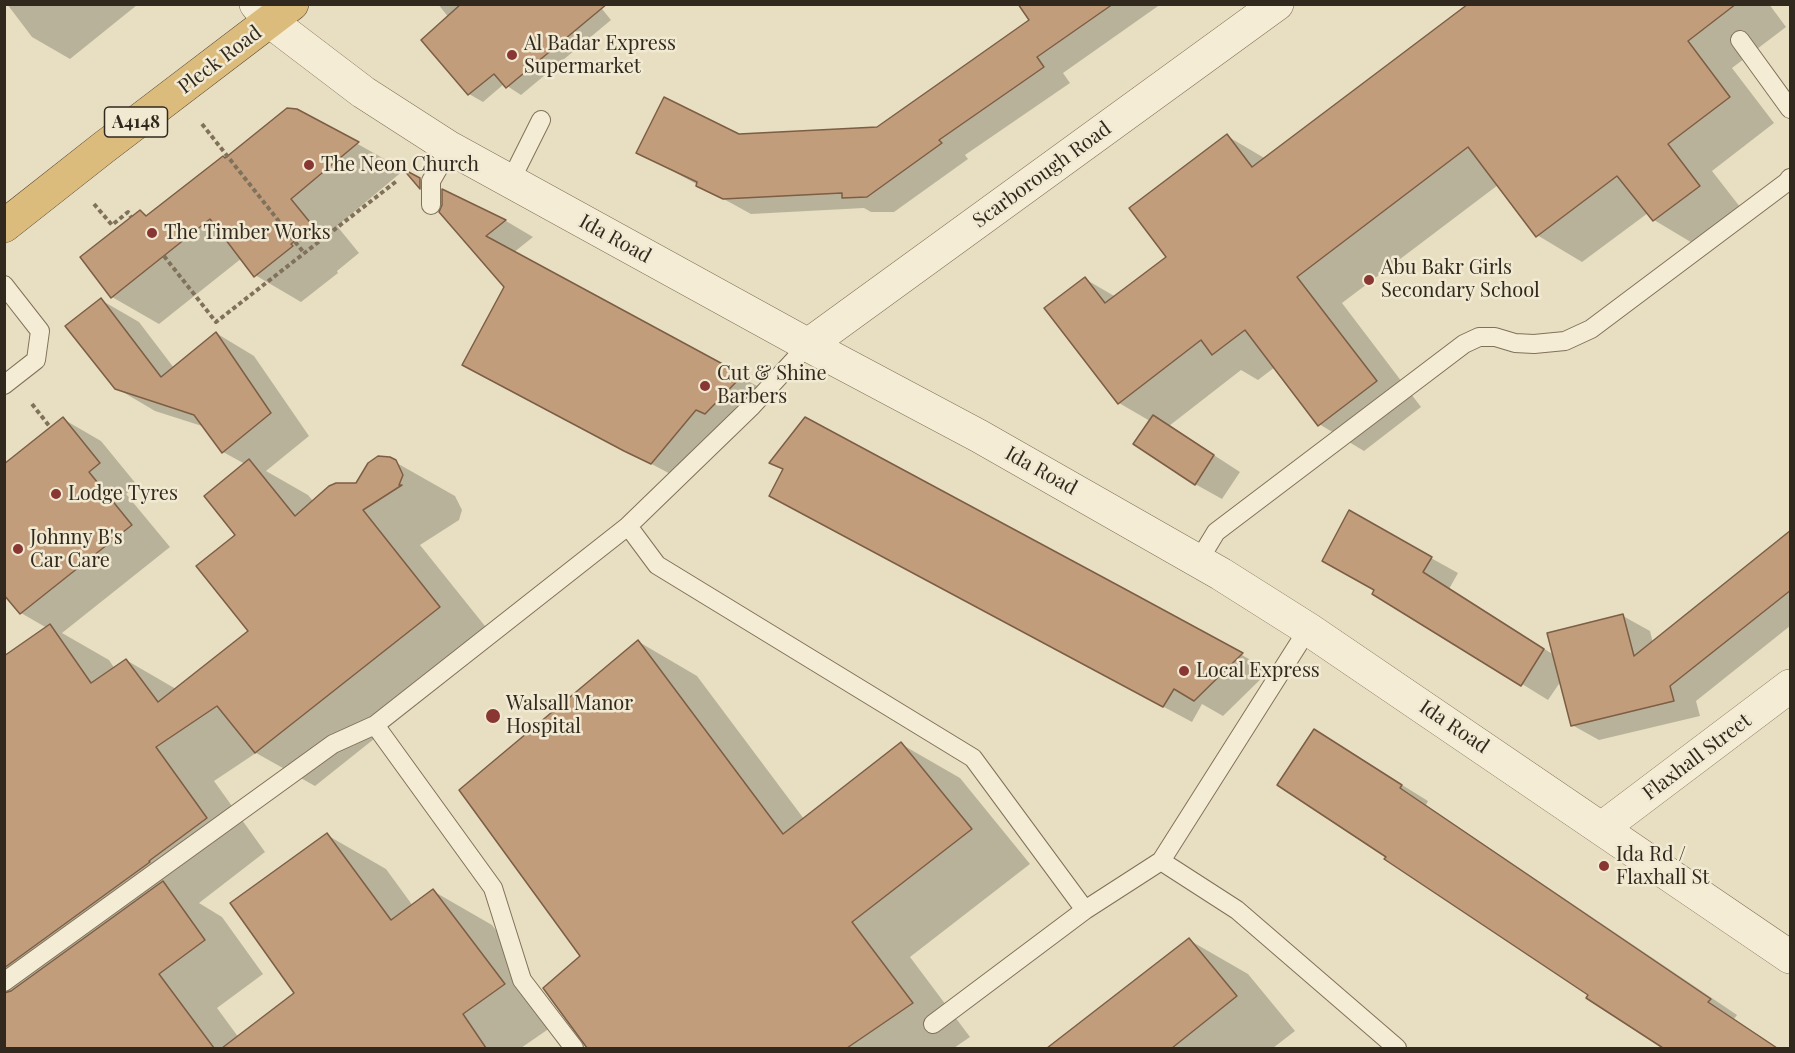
<!DOCTYPE html>
<style>
body{margin:0}
#map{position:relative;width:1795px;height:1053px;overflow:hidden;background:#e8dfc2;font-family:"Playfair Display",serif}
canvas{display:block}
.frame{position:absolute;inset:0;border:6px solid #31281e;pointer-events:none}
</style>
<div id="map">
<canvas width="1795" height="1053"></canvas>
<div class="frame"></div>
</div>
<script>
const ctx = document.querySelector('canvas').getContext('2d');
ctx.lineJoin = 'round';
function paint(path, color) {
  ctx.fillStyle = color;
  ctx.fill(path, 'evenodd');
}
function shape(rows) {
  const path = new Path2D();
  for (const r of rows) {
    path.moveTo(r[0], r[1]);
    for (let i = 2; i < r.length; i += 2) path.lineTo(r[i], r[i + 1]);
  }
  return path;
}
function trace(path, color, width, dash) {
  ctx.strokeStyle = color;
  ctx.lineWidth = width;
  ctx.lineCap = dash ? 'butt' : 'round';
  ctx.setLineDash(dash || []);
  ctx.stroke(path);
}
function write(font, color, halo, rows, align = 'center') {
  ctx.font = font + ' "Playfair Display",serif';
  ctx.lineWidth = 5;
  ctx.setLineDash([]);
  ctx.textBaseline = 'middle';
  ctx.strokeStyle = halo;
  ctx.fillStyle = color;
  for (const [text, x, y, turn = 0] of rows) {
    ctx.save();
    ctx.translate(x, y);
    ctx.rotate((+turn || 0) * Math.PI / 180);
    ctx.textAlign = isNaN(turn) ? turn : align;
    if (halo) ctx.strokeText(text, 0, 0);
    ctx.fillText(text, 0, 0);
    ctx.restore();
  }
}
const shadow = shape([
 [7,4,137,4,137,5,70,59,32,37],
 [438,4,598,4,611,20,521,95,504,84,483,102,469,94,449,18],
 [1035,4,1161,4,1063,73,1070,83,965,155,968,159,894,212,871,212,864,208,751,214,638,152,738,135,877,128,1031,21],
 [1470,4,1769,4,1786,27,1732,68,1774,123,1712,171,1744,212,1699,247,1654,220,1648,213,1582,262,1537,235,1498,185,1342,303,1421,407,1364,451,1319,424,1275,367,1258,380,1241,370,1169,426,1240,472,1222,499,1195,484,1150,421,1119,403,1085,279,1116,297,1168,257,1227,136,1266,159],
 [297,110,404,170,337,226,359,253,337,271,338,273,301,302,255,275,242,258,159,324,112,297,82,257,140,211,148,216],
 [444,191,506,221,533,237,513,253,770,393,680,479,492,380,505,286,444,205],
 [101,300,139,322,174,368,216,333,254,356,309,436,266,471,308,495,313,501,357,485,395,462,455,496,462,510,459,520,420,545,497,641,315,786,256,753,214,781,265,852,199,903,222,917,263,974,217,1008,239,1038,296,994,327,835,386,869,413,906,433,891,492,925,563,1019,521,1048,4,1048,4,658,47,628,21,613,63,419,101,441,137,485,126,494,170,547,62,633,109,660,115,669,126,660,176,689,250,631,237,536,245,464,223,452,205,427,155,411,116,388],
 [805,419,1242,655,1269,671,1223,716,1202,704,1192,722,799,512,784,470],
 [1790,532,1790,626,1696,701,1700,716,1599,740,1572,725,1561,681,1548,700,1374,593,1431,558,1458,573,1449,589,1554,655,1623,616,1650,631,1653,643],
 [639,642,697,676,804,819,901,744,960,778,1030,864,910,957,970,1037,954,1048,588,1048,545,989,582,956],
 [1315,731,1428,801,1426,805,1737,1015,1734,1019,1778,1048,1666,1048,1588,997,1590,995,1388,856],
 [1189,940,1248,974,1295,1031,1273,1048,1049,1048]
]);
const building = shape([
 [461,4,607,4,506,88,494,74,468,95,421,40,461,4],
 [1018,4,1113,4,1037,57,1044,67,939,140,942,143,867,197,842,198,842,193,723,199,696,186,697,182,636,153,664,97,739,134,877,127,1029,20,1018,4],
 [1468,4,1736,4,1688,41,1730,97,1668,144,1700,186,1653,221,1617,176,1536,237,1468,147,1297,277,1377,381,1318,426,1245,330,1212,355,1201,340,1118,404,1044,308,1085,277,1105,303,1166,257,1129,208,1227,134,1252,167,1468,4],
 [287,108,297,109,359,142,291,199,313,226,291,244,293,246,254,277,210,219,111,298,80,257,140,210,146,216,223,156,225,158,287,108],
 [403,169,420,178,420,189,403,169],
 [442,189,506,220,486,236,743,375,705,414,696,410,651,464,624,451,462,365,504,287,439,212,442,205,442,189],
 [101,298,161,377,216,332,271,413,222,453,194,415,115,389,65,326,101,298],
 [1153,415,1214,455,1195,485,1133,444,1153,415],
 [63,417,100,463,89,472,132,525,20,614,4,595,4,464,63,417],
 [805,417,1123,588,1243,653,1194,701,1174,689,1163,707,769,496,783,469,769,463,805,417],
 [378,456,390,457,396,460,403,475,399,485,402,485,363,510,440,607,255,753,217,706,156,747,207,818,149,861,150,862,4,968,4,656,50,624,91,683,126,659,158,702,248,631,196,566,235,535,204,496,249,459,295,516,329,486,336,483,356,483,368,463,378,456],
 [1349,510,1432,557,1423,572,1544,649,1521,686,1372,594,1374,590,1322,561,1349,510],
 [1791,530,1791,590,1670,686,1674,701,1571,726,1547,633,1623,614,1634,656,1791,530],
 [638,640,783,834,901,742,972,829,852,922,913,1003,847,1048,587,1048,543,988,580,956,459,790,638,640],
 [1314,729,1402,785,1400,788,1711,999,1708,1002,1777,1048,1663,1048,1586,998,1588,995,1384,859,1386,857,1277,785,1314,729],
 [327,833,391,920,433,889,505,984,463,1014,486,1048,222,1048,294,993,230,903,327,833],
 [163,881,205,940,159,974,214,1048,4,1048,4,993,11,991,163,881],
 [1189,938,1237,996,1172,1048,1047,1048,1189,938]
]);
const path = shape([
 [202,124,304,253],
 [94,204,112,225,128,212,131,217],
 [164,256,216,322,398,180],
 [32,404,50,427]
]);
const service = shape([
 [1740,40,1790,109],
 [510,182,541,120],
 [431,205,431,181,450,148],
 [4,285,40,331,36,360,4,385],
 [628,526,657,565,973,758,1085,910],
 [1199,560,1216,532,1464,344,1479,337,1495,337,1515,343,1534,344,1565,341,1591,329,1787,182,1790,178],
 [375,725,493,888,522,980,574,1048],
 [1161,861,1237,910,1397,1048],
 [4,982,333,744,375,725,628,526,752,406,808,345],
 [933,1024,1085,910,1161,861,1308,629]
]);
const minor = shape([
 [808,345,1277,4],
 [1602,828,1790,686]
]);
const tertiary = shape([
 [256,4,271,22,363,92,450,148,808,345,979,436,1221,574,1308,629,1790,957]
]);
const trunk = shape([
 [4,226,103,148,292,4]
]);
const markers = [
 [512,55,6,"#883732"],
 [309,165,6,"#883732"],
 [152,233,6,"#883732"],
 [1369,280,6,"#883732"],
 [705,386,6,"#883732"],
 [56,494,6,"#883732"],
 [18,549,6,"#883732"],
 [1184,671,6,"#883732"],
 [493,716,8,"#883732"],
 [1604,866,6,"#883732"]
];
const shields = [
 [136,122,63]
];
const shieldNames = [
 ["A4148",136,122]
];
const poiNames = [
 ["Al Badar Express",524,44],
 ["Supermarket",524,67],
 ["The Neon Church",321,165],
 ["The Timber Works",164,233],
 ["Abu Bakr Girls",1381,268],
 ["Secondary School",1381,291],
 ["Cut & Shine",717,374],
 ["Barbers",717,397],
 ["Lodge Tyres",68,494],
 ["Johnny B's",30,538],
 ["Car Care",30,561],
 ["Local Express",1196,671],
 ["Walsall Manor",506,704],
 ["Hospital",506,727],
 ["Ida Rd /",1616,855],
 ["Flaxhall St",1616,878]
];
const streetNames = [
 ["Pleck Road",220,60,-37],
 ["Scarborough Road",1042,175,-36],
 ["Ida Road",615,239,29],
 ["Ida Road",1041,471,29],
 ["Ida Road",1454,727,34],
 ["Flaxhall Street",1697,757,-37]
];
paint(shadow, '#0003');
paint(building, '#c29d7c');
trace(building, '#7c5e44', 1.5);
trace(service, '#80715b', 20);
trace(minor, '#80715b', 34);
trace(tertiary, '#80715b', 34);
trace(trunk, '#4e3f2f', 34);
trace(path, '#80715b', 4, [4.5, 3]);
trace(service, '#f4ecd4', 18);
trace(minor, '#f4ecd4', 33);
trace(tertiary, '#f4ecd4', 33);
trace(trunk, '#dcbc7c', 33);
for (const [x, y, r, color] of markers) {
  const dot = new Path2D();
  dot.arc(x, y, r, 0, 2 * Math.PI);
  ctx.fillStyle = color;
  ctx.fill(dot);
  trace(dot, '#f1e9d1', 2);
}
for (const [x, y, w] of shields) {
  const box = new Path2D();
  box.roundRect(x - w / 2, y - 15, w, 30, 4.5);
  ctx.fillStyle = '#f1e9d1';
  ctx.fill(box);
  trace(box, '#31281e', 1.5);
}
write('bold 18px', '#31281e', null, shieldNames);
write('20px', '#31281e', '#f1e9d1', poiNames, 'left');
write('20px', '#31281e', '#f1e9d1', streetNames);
</script>
